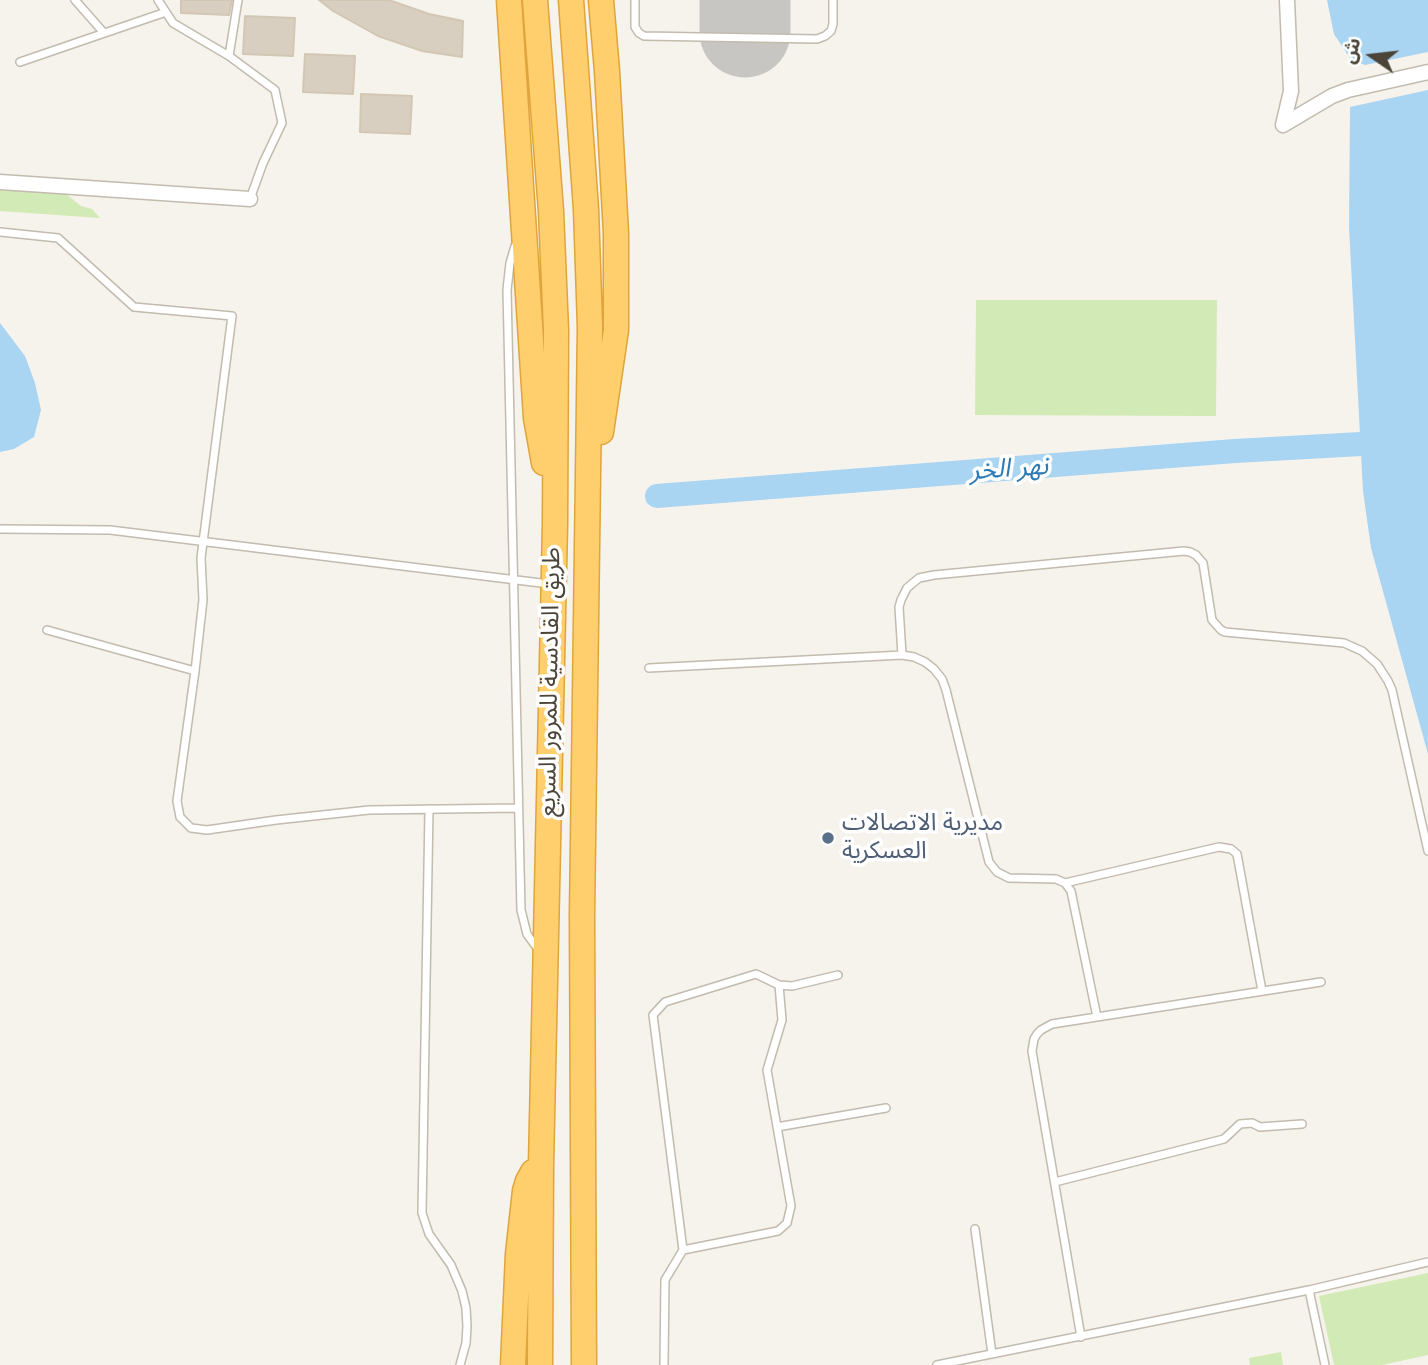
<!DOCTYPE html>
<meta charset="utf-8">
<style>
body{margin:0}
#map{position:relative;width:1428px;height:1365px;overflow:hidden;background:#f6f3ec;font-family:Poppins,"Noto Sans Arabic",sans-serif}
canvas{display:block}
.north{position:absolute;left:1337px;top:21px;width:70px;height:70px;-webkit-text-stroke:5px #fff;paint-order:stroke;rotate:284deg;font-size:19px;font-weight:700;line-height:28px;text-align:center;color:#4b4439}
.north::after{content:'';display:block;margin:auto;width:24px;height:32px;background:#4b4439;clip-path:polygon(50% 0,100% 100%,50% 72%,0 100%)}
</style>
<div id="map">
<canvas width="1428" height="1365"></canvas>
<div class="north">ش</div>
</div>
<script>
const ctx = document.querySelector('canvas').getContext('2d');
ctx.lineJoin = 'round';
function paint(path, color) {
  ctx.fillStyle = color;
  ctx.fill(path, 'evenodd');
}
function shape(rows) {
  const path = new Path2D();
  for (const r of rows) {
    path.moveTo(r[0], r[1]);
    for (let i = 2; i < r.length; i += 2) path.lineTo(r[i], r[i + 1]);
  }
  return path;
}
function trace(path, color, width, dash) {
  ctx.strokeStyle = color;
  ctx.lineWidth = width;
  ctx.lineCap = dash ? 'butt' : 'round';
  ctx.setLineDash(dash || []);
  ctx.stroke(path);
}
function write(font, color, halo, rows, align = 'center') {
  ctx.font = font + ' Poppins,"Noto Sans Arabic",sans-serif';
  ctx.lineWidth = 7;
  ctx.setLineDash([]);
  ctx.textBaseline = 'middle';
  ctx.strokeStyle = halo;
  ctx.fillStyle = color;
  for (const [text, x, y, turn = 0] of rows) {
    ctx.save();
    ctx.translate(x, y);
    ctx.rotate((+turn || 0) * Math.PI / 180);
    ctx.textAlign = isNaN(turn) ? turn : align;
    if (halo) ctx.strokeText(text, 0, 0);
    ctx.fillText(text, 0, 0);
    ctx.restore();
  }
}
const green = shape([
 [0,189,66,194,81,206,92,209,100,218,0,211],
 [976,300,1217,300,1216,416,975,415],
 [1428,1273,1428,1355,1382,1365,1334,1365,1319,1296],
 [1281,1352,1283,1365,1250,1365,1249,1358]
]);
const water = shape([
 [1327,0,1428,0,1428,52,1365,65,1351,60,1334,34],
 [1428,90,1428,754,1371,548,1363,491,1349,227,1350,107],
 [0,323,25,356,35,383,41,410,34,437,14,449,0,452]
]);
const river = shape([
 [657,496,1235,451,1361,444]
]);
const runway = shape([
 [745,32,745,0]
]);
const building = shape([
 [181,0,232,0,229,15,181,13,181,0],
 [319,0,389,0,429,14,463,21,462,57,422,51,378,36,333,11,319,0],
 [245,16,295,18,293,56,243,54,245,16],
 [305,54,355,56,353,94,303,92,305,54],
 [361,94,412,96,410,134,360,132,361,94]
]);
const service = shape([
 [75,0,104,33],
 [158,0,173,23,229,56,275,90,282,123,263,163,250,199],
 [635,0,635,27,639,33,644,36,817,39,825,36,831,31,833,24,833,0],
 [229,56,238,0],
 [20,62,166,12],
 [0,232,58,238,134,307,232,316,201,558,203,600,195,671,177,801,180,817,191,828,207,830,276,820,369,810,518,808],
 [515,246,510,263,507,290,521,910,527,934,540,952],
 [0,529,110,530,549,584],
 [47,630,195,671],
 [902,655,899,607,901,600,907,588,919,578,934,575,1184,551,1190,552,1196,555,1203,563,1212,620,1221,630,1225,632,1344,643,1362,651,1377,664,1388,681,1392,690,1428,851],
 [649,668,902,655,914,657,925,662,934,669,942,679,946,690,989,862,997,872,1009,878,1056,879,1065,883,1071,891,1097,1017],
 [429,809,422,1213,429,1234,451,1265,462,1291,466,1308,467,1326,466,1343,460,1365],
 [1065,883,1219,847,1231,849,1237,854,1262,991],
 [777,1127,886,1108],
 [1055,1182,1224,1139,1240,1124,1252,1123,1260,1127,1302,1124],
 [975,1229,992,1354],
 [683,1250,778,1231,787,1223,791,1206,767,1070,782,1020,779,985],
 [1309,1290,1325,1365],
 [1081,1337,1032,1051,1034,1039,1037,1034,1041,1030,1052,1024,1321,982],
 [664,1365,665,1280,683,1250,653,1015,665,1002,756,974,779,985,792,986,838,975],
 [937,1365,1309,1290,1428,1262]
]);
const minor = shape([
 [1283,125,1332,96,1348,90,1428,72],
 [1283,125,1291,91,1287,0],
 [0,182,250,199]
]);
const motorway = shape([
 [509,0,536,418,544,463],
 [535,0,551,211,556,330,555,524,541,1165,540,1365],
 [571,0,586,209,590,327,582,915,584,1365],
 [601,0,607,71,616,233,616,330,601,432],
 [513,1365,518,1254,525,1191,528,1181,533,1172]
]);
const markers = [
 [828,838,7,"#5c6f8a"]
];
const streetNames = [
 ["طريق القادسية للمرور السريع",551,682,-89]
];
const serviceNames = [
 ["مديرية الاتصالات",842,824],
 ["العسكرية",842,852]
];
const waterNames = [
 ["نهر الخر",1009,470,-4]
];
paint(green, '#d2eab5');
paint(water, '#a9d4f2');
trace(river, '#a9d4f2', 24);
trace(runway, '#c8c6c3', 91);
paint(building, '#d8cfc1');
trace(building, '#d3c7b4', 2);
trace(service, '#c2bbae', 10);
trace(minor, '#c2bbae', 17);
trace(motorway, '#e0a43c', 27);
trace(service, '#fff', 7);
trace(minor, '#fff', 14);
trace(motorway, '#ffcf6e', 24);
for (const [x, y, r, color] of markers) {
  const dot = new Path2D();
  dot.arc(x, y, r, 0, 2 * Math.PI);
  ctx.fillStyle = color;
  ctx.fill(dot);
  trace(dot, '#fff', 2.5);
}
write('24px', '#4b4439', '#fff', streetNames);
write('24px', '#4e5e75', '#fff', serviceNames, 'left');
write('italic 26px', '#2e7ab2', '#fff', waterNames);
</script>
